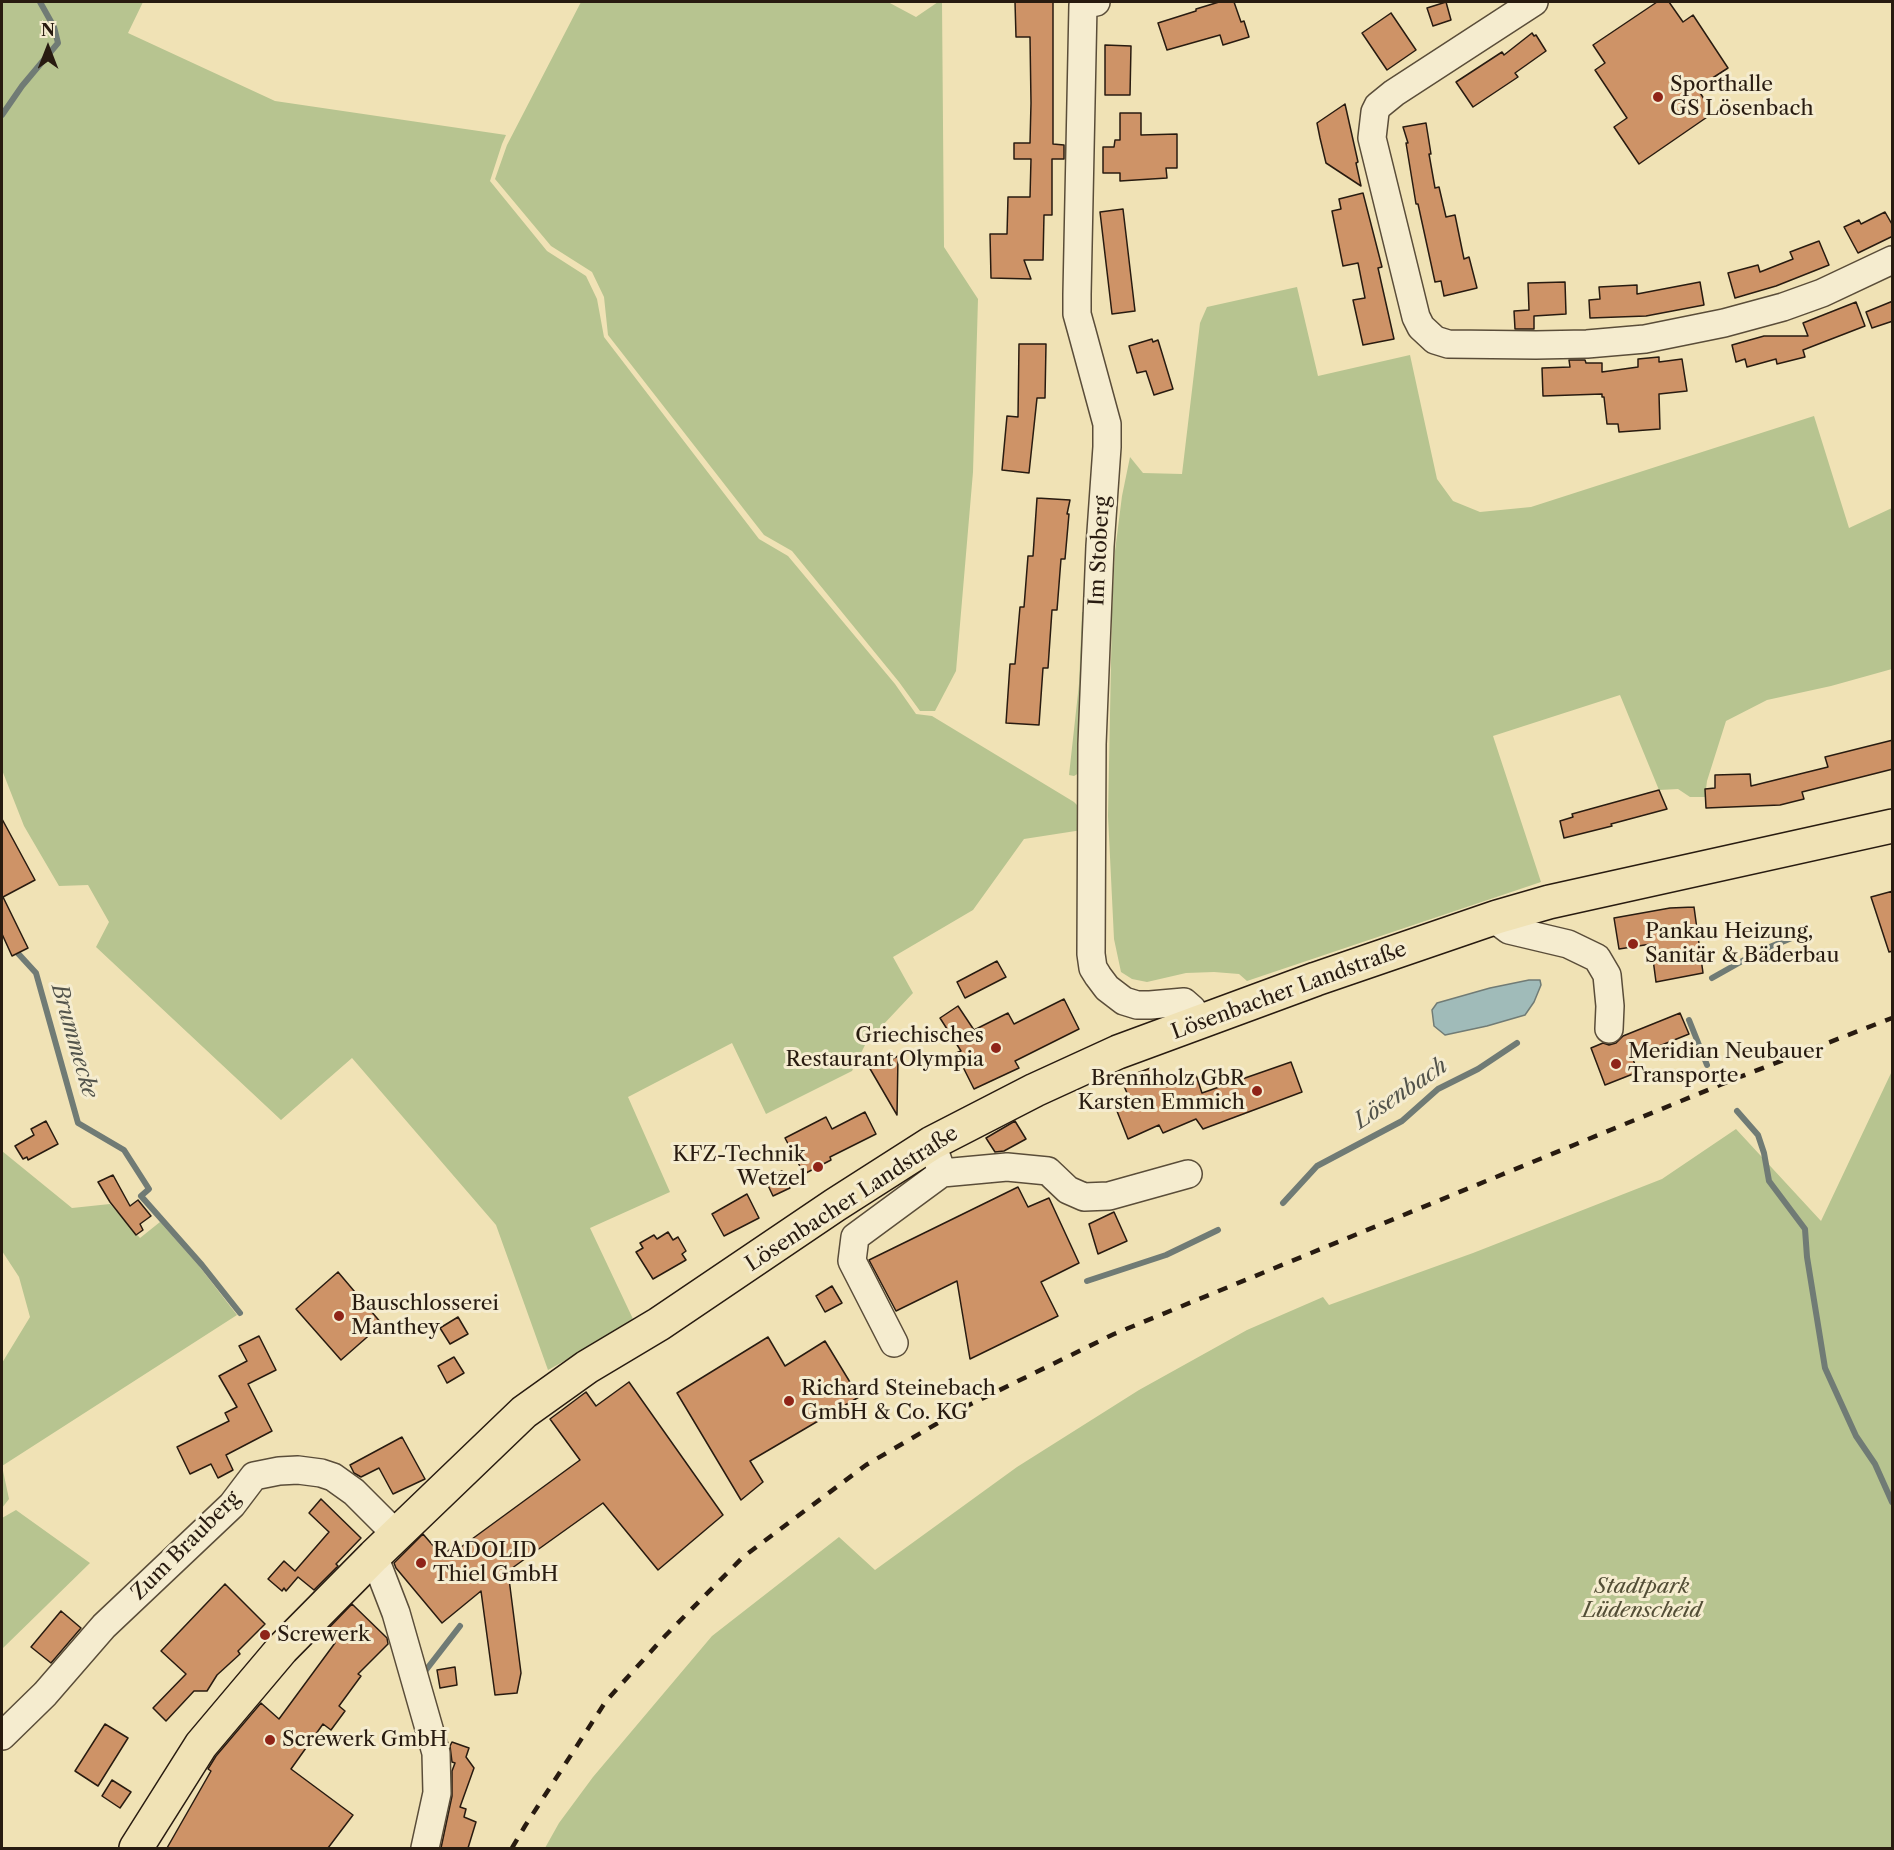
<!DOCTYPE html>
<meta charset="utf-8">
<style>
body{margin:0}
#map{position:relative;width:1894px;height:1850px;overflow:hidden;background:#f0e2b5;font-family:"Libre Caslon Text",serif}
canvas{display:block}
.frame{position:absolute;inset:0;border:3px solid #281b10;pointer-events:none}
.north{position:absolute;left:18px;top:18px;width:60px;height:60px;-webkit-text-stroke:4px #f5eccf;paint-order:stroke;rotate:0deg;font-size:16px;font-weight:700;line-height:24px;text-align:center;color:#281b10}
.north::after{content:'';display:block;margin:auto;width:21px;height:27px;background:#281b10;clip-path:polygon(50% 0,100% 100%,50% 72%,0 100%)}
</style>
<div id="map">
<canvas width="1894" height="1850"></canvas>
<div class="frame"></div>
<div class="north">N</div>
</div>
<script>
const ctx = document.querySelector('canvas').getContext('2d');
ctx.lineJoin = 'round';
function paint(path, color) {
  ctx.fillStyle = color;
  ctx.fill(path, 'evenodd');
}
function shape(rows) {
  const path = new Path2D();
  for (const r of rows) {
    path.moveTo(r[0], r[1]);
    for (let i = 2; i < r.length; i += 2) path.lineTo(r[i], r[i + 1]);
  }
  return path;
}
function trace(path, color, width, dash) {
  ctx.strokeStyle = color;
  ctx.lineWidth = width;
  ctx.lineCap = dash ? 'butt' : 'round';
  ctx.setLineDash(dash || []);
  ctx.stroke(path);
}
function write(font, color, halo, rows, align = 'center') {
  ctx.font = font + ' "Libre Caslon Text",serif';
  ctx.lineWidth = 6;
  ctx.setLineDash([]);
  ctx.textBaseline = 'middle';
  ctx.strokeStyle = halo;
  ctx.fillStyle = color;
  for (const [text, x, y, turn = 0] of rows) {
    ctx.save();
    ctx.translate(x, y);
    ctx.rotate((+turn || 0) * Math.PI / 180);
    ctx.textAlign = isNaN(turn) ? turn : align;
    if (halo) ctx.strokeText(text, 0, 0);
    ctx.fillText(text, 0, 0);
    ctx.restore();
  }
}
const green = shape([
 [2,2,143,2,128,33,275,101,506,135,502,144,490,181,547,251,586,276,597,299,604,337,759,539,788,556,895,684,916,714,932,716,1074,802,1082,810,1082,830,1024,839,973,910,893,957,913,993,866,1043,852,1071,766,1114,732,1043,628,1097,670,1192,590,1228,633,1319,595,1344,548,1370,496,1225,352,1058,281,1120,96,947,109,922,88,885,59,886,24,826,2,770],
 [581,2,888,2,916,17,938,2,942,2,944,247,978,299,973,472,956,671,935,711,920,711,899,682,792,551,764,535,608,335,604,297,592,272,551,246,495,179,507,145],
 [1297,287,1318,376,1410,355,1437,479,1453,501,1480,512,1531,507,1814,416,1849,528,1892,508,1892,669,1831,686,1767,700,1726,721,1707,781,1705,797,1690,797,1678,789,1659,790,1620,695,1493,736,1541,882,1247,981,1239,974,1214,972,1186,973,1147,982,1132,979,1121,972,1114,939,1108,816,1112,612,1115,551,1122,496,1130,457,1143,473,1182,474,1200,323,1207,307],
 [1082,612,1086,612,1079,773,1074,776,1069,775,1079,684],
 [1892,1071,1892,1848,545,1848,559,1823,593,1777,712,1636,839,1537,875,1570,1017,1467,1139,1390,1247,1330,1323,1297,1329,1305,1473,1253,1662,1179,1736,1129,1821,1221],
 [2,1151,72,1208,110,1204,140,1238,160,1222,199,1266,237,1315,2,1466,9,1499,2,1508,2,1363,30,1317,19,1277,2,1251],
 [16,1510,90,1563,2,1649,2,1518]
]);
const water = shape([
 [1529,980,1540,980,1541,985,1534,1002,1525,1015,1487,1026,1445,1035,1434,1026,1432,1010,1437,1003,1490,988,1529,980]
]);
const stream = shape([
 [2,115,22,86,58,43,54,27,40,2],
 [14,949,36,973,78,1123,124,1150,149,1189,141,1196,202,1265,240,1313],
 [1712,978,1760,951,1799,935],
 [1689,1020,1707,1065],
 [1737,1111,1758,1135,1764,1153,1769,1181,1805,1229,1807,1257,1825,1368,1856,1436,1875,1464,1892,1502],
 [1283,1203,1317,1166,1402,1121,1438,1089,1478,1069,1517,1043],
 [1087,1281,1166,1255,1218,1230],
 [426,1670,460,1626]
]);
const building = shape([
 [1015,2,1053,2,1053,144,1064,145,1064,159,1052,159,1052,215,1044,215,1043,260,1024,260,1031,279,991,278,990,234,1007,234,1008,197,1030,197,1031,159,1014,159,1014,143,1030,143,1031,103,1030,37,1016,37,1015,2],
 [1219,2,1234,2,1241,22,1244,21,1249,37,1223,45,1220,35,1167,50,1158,23,1196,11,1196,9,1219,2],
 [1446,2,1451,20,1433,26,1427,8,1446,2],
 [1657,2,1669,2,1683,22,1693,15,1728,68,1697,88,1713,113,1639,164,1614,127,1627,118,1595,70,1605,63,1593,45,1657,2],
 [1391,13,1416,50,1387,70,1362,33,1391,13],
 [1532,33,1534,36,1536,35,1546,51,1515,73,1518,77,1473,107,1456,82,1502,52,1504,55,1532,33],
 [1105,45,1131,46,1130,95,1105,95,1105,45],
 [1345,104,1358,162,1356,163,1361,186,1326,163,1320,138,1317,123,1345,104],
 [1120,113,1141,113,1141,135,1177,134,1177,168,1166,168,1167,178,1120,181,1120,173,1103,173,1103,147,1114,147,1115,140,1120,140,1120,113],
 [1426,123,1431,154,1429,154,1435,188,1439,187,1446,217,1455,215,1464,259,1469,257,1477,288,1444,296,1441,281,1435,282,1418,204,1416,204,1406,143,1408,143,1403,127,1426,123],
 [1363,193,1382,267,1378,268,1394,339,1363,345,1353,300,1365,298,1358,263,1343,266,1332,211,1341,209,1339,199,1363,193],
 [1123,209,1135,311,1112,314,1100,212,1123,209],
 [1885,212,1893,226,1893,236,1858,253,1844,227,1859,220,1861,224,1885,212],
 [1819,241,1829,265,1776,286,1735,298,1728,273,1758,265,1760,272,1793,259,1790,252,1819,241],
 [1565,282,1566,314,1534,316,1534,329,1515,329,1514,311,1529,310,1528,283,1565,282],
 [1700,282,1704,305,1646,316,1590,318,1589,300,1600,299,1599,287,1637,285,1637,294,1700,282],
 [1893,301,1893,321,1872,328,1866,312,1893,301],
 [1856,302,1865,326,1803,350,1805,357,1777,364,1776,359,1747,367,1745,359,1736,362,1732,345,1764,336,1808,336,1803,323,1856,302],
 [1152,339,1153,342,1158,340,1173,389,1154,395,1146,371,1137,373,1129,346,1152,339],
 [1019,344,1046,344,1045,398,1037,398,1029,473,1002,470,1007,416,1018,417,1019,344],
 [1659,357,1659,362,1682,359,1687,391,1659,394,1660,429,1619,432,1618,424,1607,424,1604,397,1602,397,1602,394,1543,396,1542,368,1570,367,1569,360,1585,360,1586,363,1602,363,1602,372,1638,367,1638,359,1659,357],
 [1037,498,1070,500,1067,514,1069,514,1065,559,1061,559,1057,610,1052,610,1048,668,1043,668,1039,725,1006,723,1010,664,1015,664,1020,607,1024,607,1028,556,1033,556,1037,498],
 [1893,740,1893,769,1802,792,1804,799,1780,805,1706,808,1705,789,1715,788,1715,775,1750,774,1751,786,1828,767,1825,757,1893,740],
 [1659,790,1667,809,1611,824,1612,826,1564,838,1560,821,1573,817,1572,814,1659,790],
 [2,819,35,880,3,897,28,948,12,956,2,934,2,819],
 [1893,891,1893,951,1889,952,1871,897,1893,891],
 [1694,907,1703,973,1656,982,1651,944,1619,949,1614,918,1670,908,1694,907],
 [997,961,1006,977,965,998,957,982,997,961],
 [1064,999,1079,1029,1015,1061,1019,1068,974,1089,956,1053,961,1051,940,1018,958,1006,974,1030,1008,1013,1014,1024,1064,999],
 [1680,1013,1689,1034,1632,1057,1638,1072,1605,1085,1591,1048,1603,1043,1609,1045,1616,1043,1623,1036,1680,1013],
 [880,1055,885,1063,898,1056,897,1115,869,1067,880,1055],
 [1291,1062,1302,1092,1203,1129,1196,1119,1163,1133,1159,1125,1128,1139,1115,1106,1130,1100,1121,1079,1156,1066,1166,1087,1196,1075,1202,1093,1291,1062],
 [865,1112,876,1134,830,1157,831,1160,804,1174,785,1138,826,1117,832,1129,865,1112],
 [46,1121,58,1144,28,1160,27,1157,23,1159,15,1146,34,1135,31,1129,46,1121],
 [1015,1121,1026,1139,1004,1151,995,1152,986,1138,1015,1121],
 [782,1171,790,1188,773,1196,765,1179,782,1171],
 [113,1175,130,1206,138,1200,151,1216,140,1224,143,1230,136,1235,110,1202,98,1182,113,1175],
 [1018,1187,1028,1207,1049,1198,1079,1263,1041,1282,1058,1316,970,1359,957,1281,896,1311,869,1260,1018,1187],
 [747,1194,759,1218,724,1236,712,1214,747,1194],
 [1114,1212,1127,1241,1098,1254,1089,1224,1114,1212],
 [668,1232,673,1240,678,1237,686,1251,682,1254,686,1260,653,1279,636,1252,643,1248,640,1243,654,1235,657,1239,668,1232],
 [338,1272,382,1324,341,1360,296,1309,338,1272],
 [832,1286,842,1303,825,1312,816,1296,832,1286],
 [458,1317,468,1334,450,1344,440,1328,458,1317],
 [259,1336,276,1370,248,1384,272,1431,226,1455,233,1470,218,1478,211,1464,190,1474,177,1447,229,1421,225,1413,237,1407,219,1376,247,1361,239,1346,259,1336],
 [768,1337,785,1366,825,1341,859,1397,750,1461,763,1482,741,1500,677,1393,768,1337],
 [454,1357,464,1373,447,1383,438,1366,454,1357],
 [629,1382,723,1515,658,1570,603,1503,508,1571,521,1673,517,1693,495,1695,481,1591,442,1623,396,1568,394,1563,423,1534,442,1556,454,1546,457,1550,580,1460,550,1419,586,1392,596,1406,629,1382],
 [402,1437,425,1479,393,1494,379,1468,361,1477,354,1473,350,1465,402,1437],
 [321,1499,361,1538,336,1564,338,1566,314,1590,298,1577,286,1591,284,1588,282,1591,268,1579,284,1561,295,1571,329,1532,309,1513,321,1499],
 [225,1584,265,1624,238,1651,240,1654,217,1675,207,1691,194,1691,166,1721,153,1708,186,1674,161,1651,225,1584],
 [352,1604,387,1638,388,1644,358,1674,361,1676,339,1706,345,1711,331,1730,323,1724,291,1769,353,1815,328,1848,167,1848,211,1771,208,1769,216,1756,261,1703,279,1719,335,1643,324,1633,352,1604],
 [61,1611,81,1628,51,1663,31,1647,61,1611],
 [455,1667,457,1685,440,1688,437,1670,455,1667],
 [105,1724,128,1738,98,1786,75,1771,105,1724],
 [452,1742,469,1748,466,1757,474,1768,460,1807,466,1809,464,1817,476,1822,468,1848,441,1848,452,1796,452,1771,455,1763,452,1762,450,1746,452,1742],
 [112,1780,131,1792,120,1808,102,1796,112,1780]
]);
const minor = shape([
 [1096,2,1083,5,1077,294,1077,314,1082,332,1107,424,1107,447,1100,546,1092,744,1091,954,1093,968,1098,976,1107,988,1124,1001,1137,1005,1150,1005,1184,1002,1192,1009,1199,1024],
 [1534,2,1394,93,1378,106,1375,112,1372,138,1416,317,1421,327,1435,340,1448,344,1536,345,1587,344,1645,339,1724,323,1783,307,1822,293,1892,260],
 [1497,917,1501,924,1509,930,1568,944,1597,958,1607,975,1610,1006,1609,1029],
 [942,1173,1007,1167,1048,1171,1068,1190,1084,1197,1109,1196,1188,1174],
 [894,1343,852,1261,855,1237,942,1173,937,1158],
 [374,1556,396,1613,436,1753,437,1793,425,1848],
 [2,1736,45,1694,104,1626,232,1505,254,1476,279,1471,298,1470,321,1473,333,1477,354,1492,397,1535]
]);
const major = shape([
 [136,1848,201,1745,282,1649,374,1556,524,1412,587,1367,659,1324,835,1205,932,1143,1035,1090,1118,1052,1316,979,1497,917,1549,902,1892,826]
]);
const rail = shape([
 [512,1848,525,1826,606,1701,665,1636,743,1557,866,1465,967,1406,1114,1334,1737,1078,1892,1018]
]);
const markers = [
 [1658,97,6,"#8f2418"],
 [1633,944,6,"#8f2418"],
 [996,1048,6,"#8f2418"],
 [1616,1064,6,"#8f2418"],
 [1257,1091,6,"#8f2418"],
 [818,1167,6,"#8f2418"],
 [339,1316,6,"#8f2418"],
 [789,1401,6,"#8f2418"],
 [421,1563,6,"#8f2418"],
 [265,1635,6,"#8f2418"],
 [270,1740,6,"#8f2418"]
];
const poiNames = [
 ["Sporthalle",1670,85],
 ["GS Lösenbach",1670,109],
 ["Pankau Heizung,",1645,932],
 ["Sanitär & Bäderbau",1645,956],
 ["Griechisches",984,1036,"right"],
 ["Restaurant Olympia",984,1060,"right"],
 ["Meridian Neubauer",1628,1052],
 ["Transporte",1628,1076],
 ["Brennholz GbR",1245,1079,"right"],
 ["Karsten Emmich",1245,1103,"right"],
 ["KFZ-Technik",806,1155,"right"],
 ["Wetzel",806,1179,"right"],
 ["Bauschlosserei",351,1304],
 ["Manthey",351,1328],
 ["Richard Steinebach",801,1389],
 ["GmbH & Co. KG",801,1413],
 ["RADOLID",433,1551],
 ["Thiel GmbH",433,1575],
 ["Screwerk",277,1635],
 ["Screwerk GmbH",282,1740]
];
const streetNames = [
 ["Im Stoberg",1100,551,-87],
 ["Lösenbacher Landstraße",1289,991,-20],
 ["Lösenbacher Landstraße",852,1199,-33],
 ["Zum Brauberg",186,1546,-45]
];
const parkNames = [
 ["Stadtpark",1642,1587],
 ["Lüdenscheid",1642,1611]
];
const waterNames = [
 ["Brummecke",74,1041,74],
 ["Lösenbach",1401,1094,-34]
];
paint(green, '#b7c490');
paint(water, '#a0bbb9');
trace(water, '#707b75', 1.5);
trace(stream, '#707b75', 6);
paint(building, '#ce9367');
trace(building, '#281b10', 1.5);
trace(minor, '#5a4d39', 30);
trace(major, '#281b10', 36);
trace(minor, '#f5eccf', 27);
trace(major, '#f0e2b5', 33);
trace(rail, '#281b10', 4.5, [10, 10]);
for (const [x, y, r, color] of markers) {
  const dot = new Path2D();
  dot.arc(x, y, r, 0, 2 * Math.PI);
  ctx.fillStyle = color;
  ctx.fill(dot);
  trace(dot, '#f5eccf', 2);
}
write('21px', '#281b10', '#f5eccf', poiNames, 'left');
write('21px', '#281b10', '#f5eccf', streetNames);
write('italic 21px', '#534e36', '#f5eccf', parkNames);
write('italic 22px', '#52534b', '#f5eccf', waterNames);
</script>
